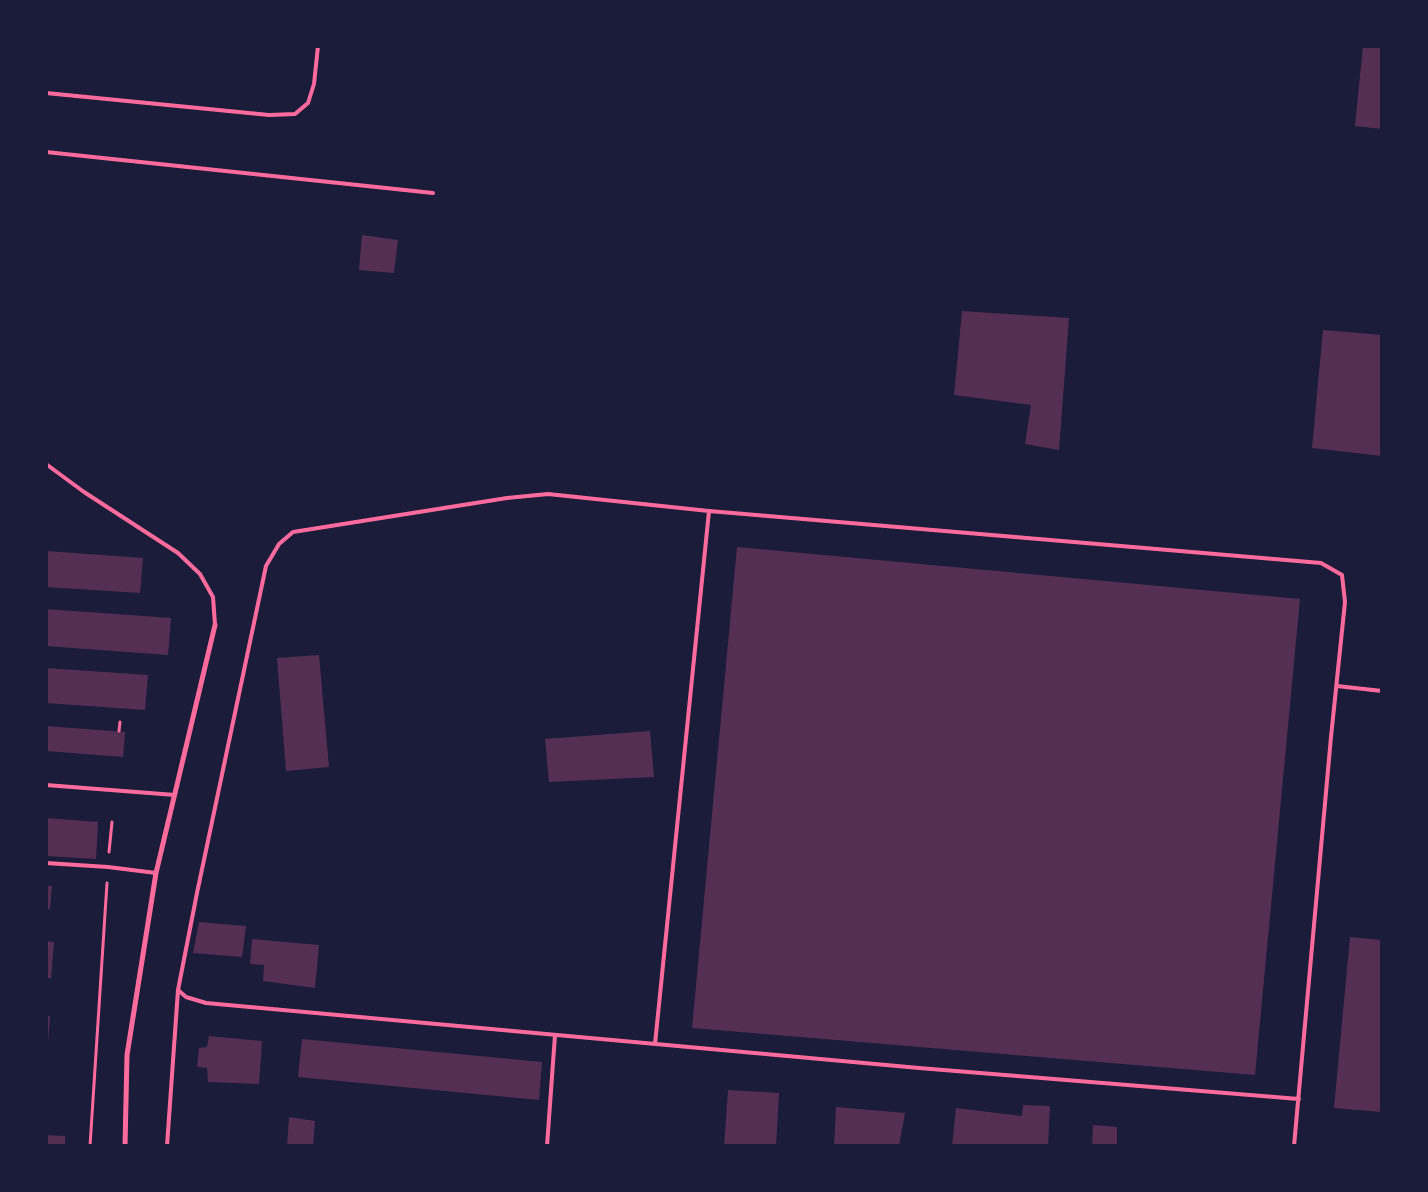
<!DOCTYPE html>
<style>
body{margin:0}
#map{position:relative;width:1428px;height:1192px;overflow:hidden;background:#1b1b3a;font-family:Barlow,sans-serif}
canvas{display:block}
.frame{position:absolute;inset:0;border:48px solid #1b1b3a;pointer-events:none}
</style>
<div id="map">
<canvas width="1428" height="1192"></canvas>
<div class="frame"></div>
</div>
<script>
const ctx = document.querySelector('canvas').getContext('2d');
ctx.lineJoin = 'round';
function paint(path, color) {
  ctx.fillStyle = color;
  ctx.fill(path, 'evenodd');
}
function shape(rows) {
  const path = new Path2D();
  for (const r of rows) {
    path.moveTo(r[0], r[1]);
    for (let i = 2; i < r.length; i += 2) path.lineTo(r[i], r[i + 1]);
  }
  return path;
}
function trace(path, color, width, dash) {
  ctx.strokeStyle = color;
  ctx.lineWidth = width;
  ctx.lineCap = dash ? 'butt' : 'round';
  ctx.setLineDash(dash || []);
  ctx.stroke(path);
}
const building = shape([
 [1363,46,1382,46,1382,129,1355,126],
 [362,235,398,240,394,273,359,270],
 [962,311,1069,318,1059,450,1025,444,1031,405,954,395],
 [1323,330,1382,335,1382,456,1312,448],
 [737,547,1300,599,1255,1075,692,1028],
 [46,551,143,558,140,593,46,587],
 [46,609,171,618,168,655,46,646],
 [319,655,329,767,286,771,277,658],
 [46,668,148,675,145,710,46,703],
 [46,726,125,732,123,757,46,751],
 [650,731,654,777,549,782,545,739],
 [46,818,98,822,96,859,46,856],
 [46,886,52,886,50,909,46,909],
 [199,922,246,926,242,957,193,953],
 [1350,937,1382,940,1382,1112,1334,1108],
 [252,939,319,945,315,988,263,981,264,965,250,964],
 [46,941,54,942,51,978,46,978],
 [46,1016,50,1016,48,1042,46,1042],
 [209,1036,262,1041,259,1084,208,1082,207,1068,197,1067,199,1048,207,1047],
 [302,1039,542,1062,539,1100,298,1077],
 [728,1090,779,1093,776,1146,724,1146],
 [1023,1105,1050,1106,1048,1146,952,1146,956,1108,1022,1116],
 [836,1107,905,1113,899,1146,834,1146],
 [289,1117,315,1121,313,1146,287,1146],
 [1093,1125,1117,1127,1117,1146,1092,1146],
 [46,1135,65,1136,65,1146,46,1146]
]);
const path = shape([
 [119,731,120,722],
 [109,852,112,822],
 [90,1146,107,883]
]);
const service = shape([
 [46,93,269,115,295,114,308,103,314,84,318,46],
 [46,152,433,193],
 [46,464,84,492,178,553,200,574,213,597,215,625],
 [1337,686,1382,691],
 [46,785,175,795],
 [46,863,108,867,156,873],
 [178,990,186,997,206,1003,919,1068,1299,1099],
 [655,1044,709,511],
 [167,1146,178,990,197,893,266,566,279,544,293,532,507,498,548,494,709,511,1321,563,1342,575,1345,602,1331,737,1294,1146],
 [547,1146,555,1035]
]);
const minor = shape([
 [125,1146,127,1055,156,873,215,625]
]);
paint(building, '#542f53');
trace(path, '#ff6b9d', 3);
trace(service, '#ff6b9d', 4);
trace(minor, '#ff6b9d', 5);
</script>
